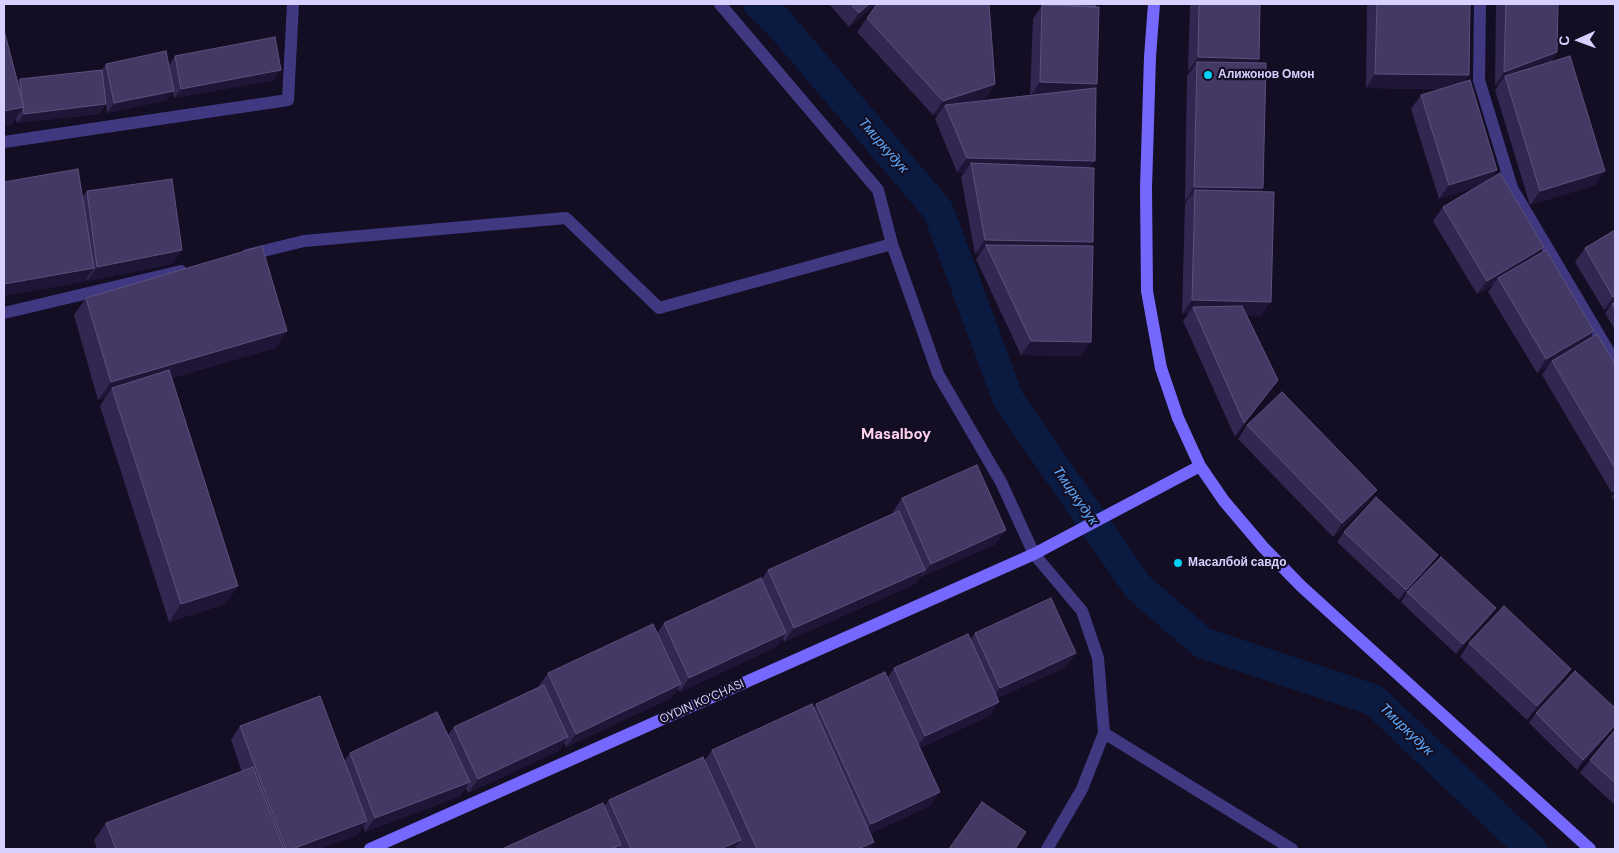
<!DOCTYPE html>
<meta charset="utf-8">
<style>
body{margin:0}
#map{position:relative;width:1619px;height:853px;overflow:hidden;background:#130e23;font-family:"DM Sans",sans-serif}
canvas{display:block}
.frame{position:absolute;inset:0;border:5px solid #d8d0ff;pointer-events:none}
.north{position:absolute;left:1554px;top:15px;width:50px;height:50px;-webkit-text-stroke:4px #130e23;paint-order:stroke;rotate:268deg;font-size:14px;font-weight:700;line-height:20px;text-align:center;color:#d8d0ff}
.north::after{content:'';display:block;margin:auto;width:18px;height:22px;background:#d8d0ff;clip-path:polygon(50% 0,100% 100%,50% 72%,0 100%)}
</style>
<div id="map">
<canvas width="1619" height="853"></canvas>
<div class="frame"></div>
<div class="north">С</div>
</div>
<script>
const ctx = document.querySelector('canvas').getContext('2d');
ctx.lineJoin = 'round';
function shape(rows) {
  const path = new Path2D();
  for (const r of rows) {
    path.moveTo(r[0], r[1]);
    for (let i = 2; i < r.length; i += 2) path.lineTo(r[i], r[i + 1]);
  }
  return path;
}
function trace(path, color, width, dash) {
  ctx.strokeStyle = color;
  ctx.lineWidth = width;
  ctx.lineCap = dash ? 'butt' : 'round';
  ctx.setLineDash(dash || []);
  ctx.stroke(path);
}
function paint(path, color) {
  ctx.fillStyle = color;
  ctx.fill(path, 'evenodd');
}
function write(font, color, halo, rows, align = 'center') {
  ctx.font = font + ' "DM Sans",sans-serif';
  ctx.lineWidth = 4.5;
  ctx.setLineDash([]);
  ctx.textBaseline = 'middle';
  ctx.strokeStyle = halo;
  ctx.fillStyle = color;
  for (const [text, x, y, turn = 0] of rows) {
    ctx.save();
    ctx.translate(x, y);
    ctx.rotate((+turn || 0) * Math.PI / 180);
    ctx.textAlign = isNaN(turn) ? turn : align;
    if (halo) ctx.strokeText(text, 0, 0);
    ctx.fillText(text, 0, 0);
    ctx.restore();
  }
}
const canal = shape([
 [759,4,779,23,938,210,1008,399,1138,587,1203,643,1374,700,1531,849]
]);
const street = shape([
 [720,4,878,190,892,244,938,374,1001,482,1034,554,1082,611,1098,658,1104,733,1082,789,1047,849],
 [1480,4,1479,80,1512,188,1615,362],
 [4,142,288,100,293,4],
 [247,255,304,241,566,218,659,308,892,244],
 [4,313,181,271],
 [1104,733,1292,849]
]);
const secondary = shape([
 [1154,4,1150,57,1146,188,1147,291,1161,368,1178,418,1200,466,1224,501,1263,547,1301,586,1590,849],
 [370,849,1034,554,1200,466]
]);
const wall = shape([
 [829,4,876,4,849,27],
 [1042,4,1095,4,1093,89,1090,168,1090,246,1081,356,1021,355,976,259,980,254,975,254,961,177,964,173,957,172,935,119,939,113,933,115,857,32,867,18,995,84,985,98,976,101,1030,95,1033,19,1041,7],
 [1190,4,1260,4,1259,59,1255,63,1261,191,1261,316,1247,315,1278,380,1235,437,1183,321,1188,314,1182,314,1185,204,1187,201,1185,201,1187,76,1191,71,1188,71],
 [1367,4,1470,4,1469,75,1465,81,1492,178,1538,255,1594,331,1588,340,1615,364,1615,491,1612,493,1542,375,1548,366,1537,373,1488,292,1493,285,1477,294,1433,221,1443,207,1476,187,1439,199,1411,109,1421,95,1440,89,1366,88],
 [1496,4,1558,4,1557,52,1550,63,1595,185,1530,205,1495,90,1499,84,1495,86],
 [4,30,18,82,20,79,102,70,106,64,169,65,175,56,274,80,174,98,173,92,167,100,107,113,106,104,99,114,17,123,16,118,12,124,4,126],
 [87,191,182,250,172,264,87,281,87,278,84,282,82,197],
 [1615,230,1615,330,1605,313,1610,307,1604,310,1575,262,1585,248],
 [86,298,287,331,275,348,172,378,238,586,225,604,169,622,100,406,105,398,98,400,74,315],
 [1247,425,1377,490,1367,503,1333,537,1238,439],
 [1615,492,1615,502,1612,497],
 [902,498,996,544,921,577,920,576,915,584,784,642,783,638,776,647,680,692,678,689,671,698,566,747,564,743,558,751,468,793,466,788,460,796,365,832,363,826,357,835,319,849,97,849,94,840,106,823,242,772,231,740,240,726,344,761,350,753,448,735,454,727,538,687,548,673,657,633,664,623,761,580,768,570,893,514,893,512],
 [1344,532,1431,565,1399,600,1337,542],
 [1407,592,1489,618,1456,654,1401,602],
 [975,633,1076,653,1066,667,997,698,999,702,989,716,920,748,930,806,871,833,874,842,869,849,737,849,736,847,734,849,502,849,604,807,609,800,705,760,712,750,814,708,816,704,888,677,894,668,970,640],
 [1469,643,1571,669,1562,682,1527,720,1460,657],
 [1536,713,1615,727,1577,770,1529,723],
 [1615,730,1615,805,1580,773,1590,760]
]);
const shadedWall = shape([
 [869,4,876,4,849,27,859,13],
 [1557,52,1547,66,1505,76,1499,84,1495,86,1504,72],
 [1198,57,1259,59,1249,72,1197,62,1191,71,1188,71],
 [281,70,274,80,174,98,181,89],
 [1375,74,1469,75,1459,89,1366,88],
 [1040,82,1097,84,1087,98,1030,96],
 [995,84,985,98,947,110,945,105,939,113,933,115,943,101],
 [174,91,167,100,107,113,114,103],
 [106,104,99,114,17,123,24,114],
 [24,107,12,124,4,126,4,111],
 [967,158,1095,161,1085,175,971,163,964,173,957,172],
 [1497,170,1488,184,1439,199,1449,185],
 [1605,171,1595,185,1530,205,1540,191],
 [1194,187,1263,188,1253,202,1195,190,1187,201,1185,201],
 [985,240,1093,242,1083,256,986,245,980,254,975,254],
 [1544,247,1534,261,1498,278,1493,285,1477,294,1487,281],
 [182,250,172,264,87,281,97,267],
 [94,268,84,282,4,296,4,284],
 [1615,295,1615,304,1612,304,1610,307,1604,310,1613,297],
 [1192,300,1271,302,1261,316,1196,314,1193,307,1188,314,1182,314],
 [287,331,275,348,114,395,112,388,105,398,98,400,111,382],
 [1594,331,1584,345,1552,361,1548,366,1537,373,1546,359],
 [1031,341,1091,342,1081,356,1021,355],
 [1278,380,1268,394,1235,437,1244,423],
 [1377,490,1367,503,1333,537,1342,523],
 [1006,530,996,544,921,577,931,564],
 [1438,555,1431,565,1399,600,1406,590],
 [925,570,915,584,784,642,794,628],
 [238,586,225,604,169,622,181,604],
 [1496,608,1489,618,1456,654,1463,644],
 [786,633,776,647,680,692,689,678],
 [1076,653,1066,667,990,702,1000,688],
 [1571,669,1562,682,1527,720,1537,706],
 [681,684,671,698,566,747,576,734],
 [999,702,989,716,915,750,925,736],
 [1615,725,1615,727,1577,770,1583,760],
 [568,737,558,751,468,793,478,779],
 [470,782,460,796,365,832,375,818],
 [940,792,930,806,861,838,871,824],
 [367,821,357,835,319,849,292,849],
 [741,840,734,849,720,849],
 [874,842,869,849,858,849],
 [621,845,618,849,611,849]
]);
const building = shape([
 [851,4,869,4,859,13,851,4],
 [877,4,989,4,995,84,943,101,867,18,877,4],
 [1048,4,1095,4,1095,7,1048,4],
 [1199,4,1260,4,1259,59,1198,57,1199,4],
 [1377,4,1470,4,1469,75,1375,74,1377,4],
 [1506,4,1558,4,1557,52,1504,72,1506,4],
 [1042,5,1099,7,1097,84,1040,82,1042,5],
 [4,30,24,107,4,111,4,30],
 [275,37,281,70,181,89,175,56,275,37],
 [166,51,174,91,114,103,106,64,166,51],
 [1570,56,1605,171,1540,191,1505,76,1570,56],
 [1197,62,1266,63,1263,188,1194,187,1197,62],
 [102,70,106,104,24,114,23,107,24,107,22,101,20,79,102,70],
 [1470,80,1497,170,1449,185,1421,95,1470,80],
 [1096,88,1095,161,967,158,945,105,1096,88],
 [971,163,1094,168,1093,242,985,240,971,163],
 [78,169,94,268,4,284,4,182,78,169],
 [1500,173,1544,247,1487,281,1443,207,1500,173],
 [172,179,182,250,97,267,87,191,172,179],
 [1195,190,1274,192,1271,302,1192,300,1195,190],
 [1615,230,1615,295,1613,297,1585,248,1615,230],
 [986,245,1093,246,1091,342,1031,341,986,245],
 [262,246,287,331,111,382,86,298,262,246],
 [1546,250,1594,331,1546,359,1498,278,1546,250],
 [1615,302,1615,309,1612,304,1615,302],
 [1242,306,1278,380,1244,423,1193,307,1242,306],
 [1597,334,1615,364,1615,468,1552,361,1597,334],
 [169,370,238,586,181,604,112,388,169,370],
 [1282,392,1377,490,1342,523,1247,425,1282,392],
 [977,465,1006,530,931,564,902,498,977,465],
 [1376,497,1438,555,1406,590,1344,532,1376,497],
 [899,511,925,570,794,628,768,570,899,511],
 [1441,557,1496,608,1463,644,1407,592,1441,557],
 [761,578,786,633,689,678,664,623,761,578],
 [1051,598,1076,653,1000,688,975,633,1051,598],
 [1504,606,1571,669,1537,706,1469,643,1504,606],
 [653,624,681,684,576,734,548,673,653,624],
 [968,634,999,702,925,736,894,668,968,634],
 [1575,671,1615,708,1615,725,1583,760,1536,713,1575,671],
 [885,672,940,792,871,824,816,704,885,672],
 [544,685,568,737,478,779,454,727,544,685],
 [320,696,367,821,292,849,286,849,240,726,320,696],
 [812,704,874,842,858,849,757,849,712,750,812,704],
 [437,712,470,782,375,818,350,753,437,712],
 [1615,730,1615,783,1590,760,1615,730],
 [703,757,741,840,720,849,631,849,609,800,703,757],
 [253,767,284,849,116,849,106,823,253,767],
 [982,802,1026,832,1015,849,949,849,982,802],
 [603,803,621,845,611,849,502,849,603,803]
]);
const markers = [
 [1208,75,5,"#02d1f9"],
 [1178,563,5,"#02d1f9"]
];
const poiNames = [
 ["Алижонов Омон",1218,75],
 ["Масалбой савдо",1188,563]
];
const streetNames = [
 ["OYDIN KO‘CHASI",702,702,-24]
];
const waterNames = [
 ["Тмиркудук",883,146,49],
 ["Тмиркудук",1075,496,55],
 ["Тмиркудук",1406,730,44]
];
const quarterNames = [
 ["Masalboy",896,435]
];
trace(canal, '#0a1a40', 31);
trace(street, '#403982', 12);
trace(secondary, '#7568fe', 12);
paint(wall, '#322751');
paint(shadedWall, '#1e1537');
paint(building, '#433964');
trace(building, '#5b517c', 1);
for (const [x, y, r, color] of markers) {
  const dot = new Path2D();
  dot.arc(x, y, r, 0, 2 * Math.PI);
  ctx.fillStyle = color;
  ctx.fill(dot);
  trace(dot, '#130e23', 2);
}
write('bold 12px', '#d8d0ff', '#130e23', poiNames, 'left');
write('12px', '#d8d0ff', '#130e23', streetNames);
write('italic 14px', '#5fabfe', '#130e23', waterNames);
write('bold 15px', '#ffd2ec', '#130e23', quarterNames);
</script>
